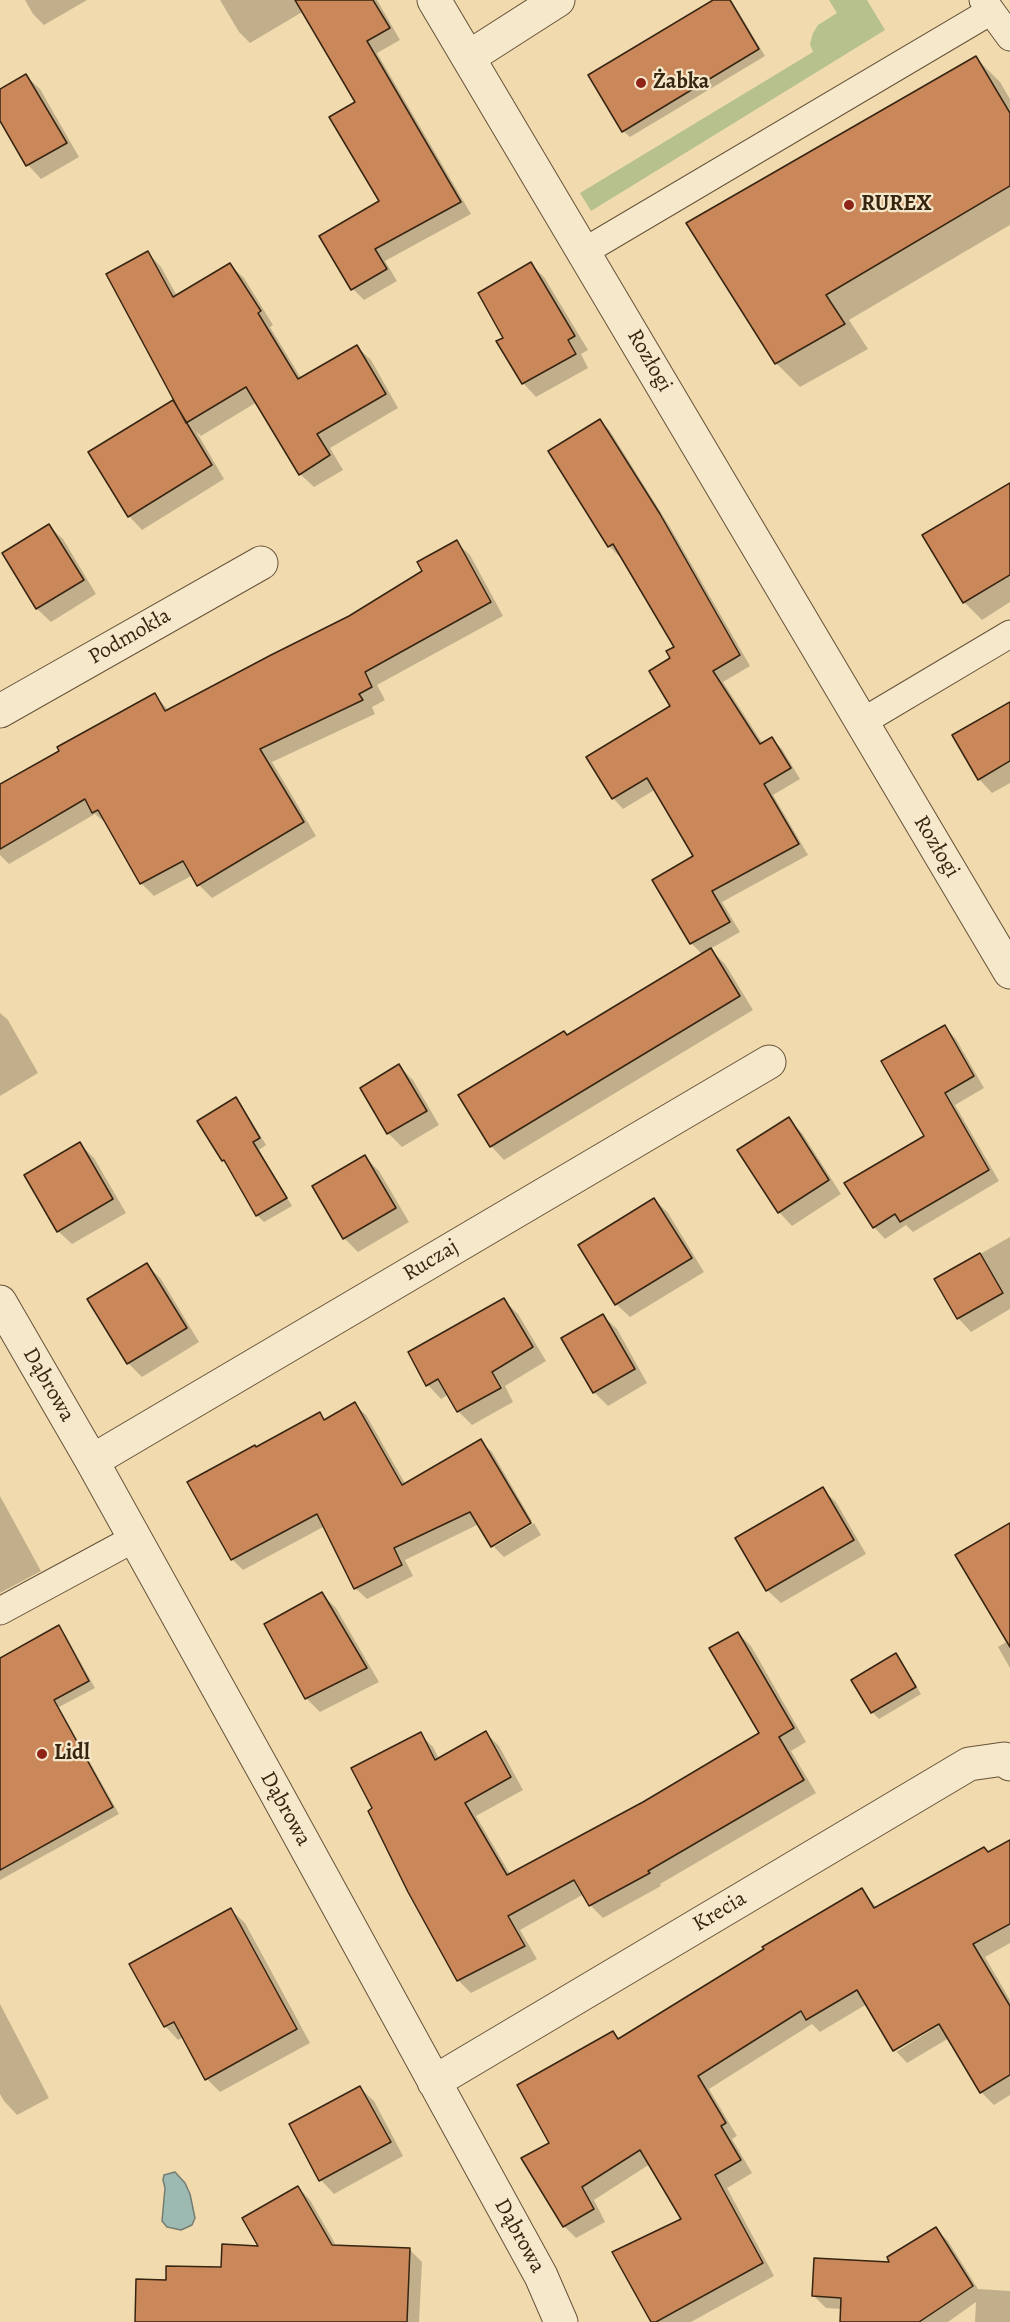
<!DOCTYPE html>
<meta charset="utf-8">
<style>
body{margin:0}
canvas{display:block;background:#f1dbae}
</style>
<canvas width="1010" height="2322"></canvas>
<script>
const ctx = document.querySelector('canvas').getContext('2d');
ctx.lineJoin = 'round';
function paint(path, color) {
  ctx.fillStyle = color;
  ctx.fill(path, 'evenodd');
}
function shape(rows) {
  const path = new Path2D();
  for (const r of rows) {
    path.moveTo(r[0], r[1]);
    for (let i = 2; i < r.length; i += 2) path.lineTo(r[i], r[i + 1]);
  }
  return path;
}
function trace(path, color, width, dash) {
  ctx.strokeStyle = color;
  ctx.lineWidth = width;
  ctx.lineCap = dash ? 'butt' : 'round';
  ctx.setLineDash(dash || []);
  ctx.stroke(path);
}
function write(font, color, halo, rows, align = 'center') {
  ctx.font = font + ' Alegreya,serif';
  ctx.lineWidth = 4.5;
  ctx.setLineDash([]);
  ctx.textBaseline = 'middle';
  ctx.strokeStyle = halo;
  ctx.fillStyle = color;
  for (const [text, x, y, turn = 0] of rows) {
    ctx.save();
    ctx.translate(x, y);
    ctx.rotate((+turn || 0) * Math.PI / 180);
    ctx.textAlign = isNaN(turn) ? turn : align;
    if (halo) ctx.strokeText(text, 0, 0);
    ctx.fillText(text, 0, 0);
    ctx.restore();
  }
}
const green = shape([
 [829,0,867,0,885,30,591,211,580,193,813,52,810,44,813,33,818,25,837,13]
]);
const water = shape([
 [175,2172,185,2183,190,2194,195,2218,192,2225,181,2230,167,2227,162,2221,165,2188,163,2180,164,2175,175,2172]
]);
const shadow = shape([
 [25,0,87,0,44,25,33,14],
 [220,0,377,0,400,40,377,53,471,214,385,261,397,281,364,300,353,289,381,201,357,103,304,11,250,43,239,32],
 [716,0,732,1,765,56,630,137,623,131],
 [976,58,1000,82,1010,99,1010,225,849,320,868,349,800,387,776,363],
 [26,76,40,89,79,157,41,179,28,165,0,118,0,91],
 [148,253,161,267,177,296,230,265,244,278,273,325,270,327,301,378,357,347,371,360,398,408,330,448,343,470,314,487,300,474,257,402,201,436,196,431,224,479,142,530,129,516,172,402,180,410],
 [530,264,544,277,588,350,581,354,588,368,536,397,523,383,505,338],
 [600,420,610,431,670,527,750,666,723,682,763,744,772,739,782,749,800,779,773,795,808,855,722,902,740,932,710,949,725,964,753,1010,504,1160,491,1146,568,1036,703,955,691,943,695,856,656,789,623,809,613,798,672,706,672,658,676,647,621,555,619,556,609,546],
 [1010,485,1010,602,982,620,964,602],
 [49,526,63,539,96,594,51,622,37,609,4,553],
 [456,542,470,555,503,616,377,685,385,700,372,707,375,714,272,762,316,836,212,898,199,885,193,875,154,896,141,883,108,825,95,814,9,864,0,855,0,786,155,695,169,711,350,618,424,572],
 [1010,715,1010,783,992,793,979,779],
 [0,1013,8,1020,38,1073,0,1096],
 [945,1027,956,1039,984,1088,955,1105,999,1181,913,1232,906,1225,885,1239,874,1227,846,1184,926,1137],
 [399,1066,413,1080,439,1125,402,1147,388,1133],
 [236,1099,242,1106,266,1145,259,1150,292,1206,264,1222,257,1215,199,1121],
 [788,1119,802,1133,841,1194,792,1226,779,1212],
 [80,1144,94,1158,126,1213,72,1244,58,1231],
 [365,1157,379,1171,409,1222,358,1252,344,1238],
 [654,1199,668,1213,704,1272,630,1317,616,1304],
 [1010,1237,1010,1309,971,1332,958,1318,936,1279],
 [147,1265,161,1279,199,1342,142,1377,128,1363],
 [504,1300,518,1314,546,1361,505,1386,513,1402,472,1425,458,1411,449,1394,441,1399,428,1385],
 [603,1316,617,1329,647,1383,608,1406,594,1392],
 [354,1404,366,1415,406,1485,480,1441,492,1452,532,1521,493,1544,493,1547,479,1524,405,1560,413,1576,367,1599,355,1588,325,1526,243,1570,232,1559,257,1449,319,1414,326,1421],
 [822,1489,836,1502,866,1554,781,1603,767,1590],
 [0,1496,41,1571,0,1593],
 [534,1523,541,1535,504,1557,494,1547],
 [1010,1542,1010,1668,998,1647,1006,1642,992,1617],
 [322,1594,336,1608,379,1682,320,1712,306,1698],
 [58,1627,65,1634,95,1688,59,1707,119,1814,0,1880,0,1660],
 [738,1633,751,1646,806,1742,791,1751,816,1793,660,1884,661,1886,603,1918,590,1905,584,1894,520,1930,537,1959,471,1993,458,1980,420,1734,433,1747,439,1759,486,1733,499,1746,523,1790,476,1816,510,1874,644,1804,761,1734],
 [895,1655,902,1662,921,1694,879,1719,872,1712],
 [1010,1842,1010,1943,985,1957,1010,2000,1010,2095,994,2105,981,2092,949,2038,907,2063,895,2050,867,2004,820,2032,812,2024,709,2089,737,2136,732,2139,752,2173,727,2188,774,2276,691,2322,652,2322,683,2220,650,2164,594,2200,605,2222,576,2238,564,2226,551,2144,613,2032,620,2040,862,1890,877,1908],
 [944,2019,946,2021,896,2052,896,2048],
 [231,1910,245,1923,310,2043,220,2092,207,2079,184,2037,178,2040,165,2026],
 [181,2019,167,2027,167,2023],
 [0,2004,49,2098,17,2115,4,2101,0,2094],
 [360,2088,374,2101,403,2156,334,2194,321,2180],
 [298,2187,310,2200,337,2247,409,2249,422,2262,419,2322,136,2322,167,2282,223,2268,261,2248],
 [936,2229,948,2241,978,2289,1010,2291,1010,2322,975,2322,976,2302,948,2322,841,2322,842,2309,826,2308,814,2296,892,2264]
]);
const building = shape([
 [295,0,373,0,390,28,367,41,461,202,375,249,387,269,351,290,319,236,379,201,329,117,355,102,295,0],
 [713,0,730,0,759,49,622,132,588,75,713,0],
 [976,56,1010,113,1010,186,826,295,845,324,775,364,686,223,976,56],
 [26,74,67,143,26,166,0,121,0,89,26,74],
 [148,251,173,297,230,263,261,311,258,313,298,379,357,345,386,394,317,434,330,455,299,475,246,387,186,423,106,274,148,251],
 [531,262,575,336,568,340,576,354,522,384,496,341,503,338,478,293,531,262],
 [173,400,212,465,128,517,88,452,173,400],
 [600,419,660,514,740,655,713,671,760,744,772,737,791,768,764,784,799,844,712,891,730,922,690,944,652,880,693,856,647,778,612,799,586,757,670,706,649,671,670,658,666,651,674,647,613,544,608,547,548,451,600,419],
 [1010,483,1010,575,963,603,922,535,1010,483],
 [49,524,84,580,36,609,2,553,49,524],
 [457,540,491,602,365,672,372,687,359,694,363,700,260,749,304,822,197,886,183,861,140,884,98,810,92,813,85,799,0,849,0,784,59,751,57,747,155,693,165,711,271,655,349,616,422,571,417,562,457,540],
 [1010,702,1010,761,978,780,952,735,1010,702],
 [711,948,740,996,490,1147,458,1095,564,1031,567,1035,711,948],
 [945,1025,974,1076,945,1093,989,1170,900,1222,895,1214,873,1228,844,1183,924,1136,881,1061,945,1025],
 [399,1064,427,1111,387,1134,360,1088,399,1064],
 [236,1097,260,1138,253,1142,287,1198,256,1216,224,1160,222,1161,197,1121,236,1097],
 [789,1117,829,1180,778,1213,737,1150,789,1117],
 [80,1142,113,1199,57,1232,24,1175,80,1142],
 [365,1155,396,1208,343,1239,312,1186,365,1155],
 [654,1198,692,1258,615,1305,578,1245,654,1198],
 [980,1253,1003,1293,957,1319,934,1279,980,1253],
 [147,1263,187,1328,127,1364,87,1299,147,1263],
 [504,1298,533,1347,492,1372,501,1388,457,1412,438,1379,426,1386,408,1352,504,1298],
 [603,1314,635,1369,593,1393,561,1338,603,1314],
 [355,1402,402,1485,481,1439,531,1523,491,1547,470,1512,394,1548,402,1565,354,1589,317,1514,231,1560,187,1482,255,1445,256,1447,320,1412,324,1420,355,1402],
 [823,1487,854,1540,766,1591,735,1538,823,1487],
 [1010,1523,1010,1647,955,1555,1010,1523],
 [322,1592,367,1668,305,1699,264,1624,322,1592],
 [59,1625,89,1681,54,1700,113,1807,0,1870,0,1658,59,1625],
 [738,1632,794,1728,779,1737,804,1780,648,1871,650,1873,589,1906,574,1880,508,1916,525,1946,457,1981,408,1892,368,1811,372,1808,351,1768,421,1732,435,1760,486,1731,511,1777,465,1803,507,1875,643,1802,759,1733,709,1648,738,1632],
 [896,1653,916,1687,871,1713,851,1680,896,1653],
 [1010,1840,1010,1924,973,1944,1010,2006,1010,2075,980,2093,939,2024,893,2051,857,1990,806,2020,801,2011,698,2076,726,2123,721,2126,741,2160,715,2175,763,2263,656,2322,651,2322,612,2252,681,2219,640,2150,582,2187,594,2209,563,2227,521,2158,549,2143,517,2085,613,2031,618,2039,764,1949,762,1947,862,1888,874,1908,984,1847,988,1852,1010,1840],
 [231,1908,297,2029,205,2080,174,2022,164,2027,129,1964,231,1908],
 [360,2086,391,2142,319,2181,289,2124,360,2086],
 [298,2186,332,2245,410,2248,407,2322,135,2322,136,2279,166,2280,166,2266,221,2267,222,2244,258,2246,242,2218,298,2186],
 [936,2227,973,2286,919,2322,840,2322,841,2298,812,2296,814,2258,889,2262,887,2257,936,2227]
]);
const service = shape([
 [983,0,1010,37],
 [585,251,991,11],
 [862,722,1010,634],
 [0,1611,135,1538]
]);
const minor = shape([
 [434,0,1010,972],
 [469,57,558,0],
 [0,711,261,563],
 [0,1302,92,1461,273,1787,541,2276,561,2322],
 [92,1461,769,1062],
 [434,2082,969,1764,1004,1759,1010,1764]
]);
const markers = [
 [641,83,6,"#8f2418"],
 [849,205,6,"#8f2418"],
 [42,1754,6,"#8f2418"]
];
const poiNames = [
 ["Żabka",653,83],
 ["RUREX",861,205],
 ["Lidl",54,1754]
];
const streetNames = [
 ["Rozłogi",649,361,60],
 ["Podmokła",130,637,-30],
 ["Rozłogi",936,847,59],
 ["Ruczaj",431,1261,-31],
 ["Dąbrowa",48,1385,60],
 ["Dąbrowa",285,1809,61],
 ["Krecia",720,1912,-31],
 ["Dąbrowa",519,2236,61]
];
paint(green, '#b6c18e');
paint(water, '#9cb9b2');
trace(water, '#747e72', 1.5);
paint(shadow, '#0003');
paint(building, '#c9875a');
trace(building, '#372512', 1.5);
trace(service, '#665239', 29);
trace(minor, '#665239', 35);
trace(service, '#f6e8ca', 27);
trace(minor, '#f6e8ca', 33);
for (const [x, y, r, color] of markers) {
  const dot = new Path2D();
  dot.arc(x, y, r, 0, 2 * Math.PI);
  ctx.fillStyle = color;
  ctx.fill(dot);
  trace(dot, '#f6e8ca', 2);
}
write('bold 22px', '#372512', '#f6e8ca', poiNames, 'left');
write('22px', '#372512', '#f6e8ca', streetNames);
</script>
